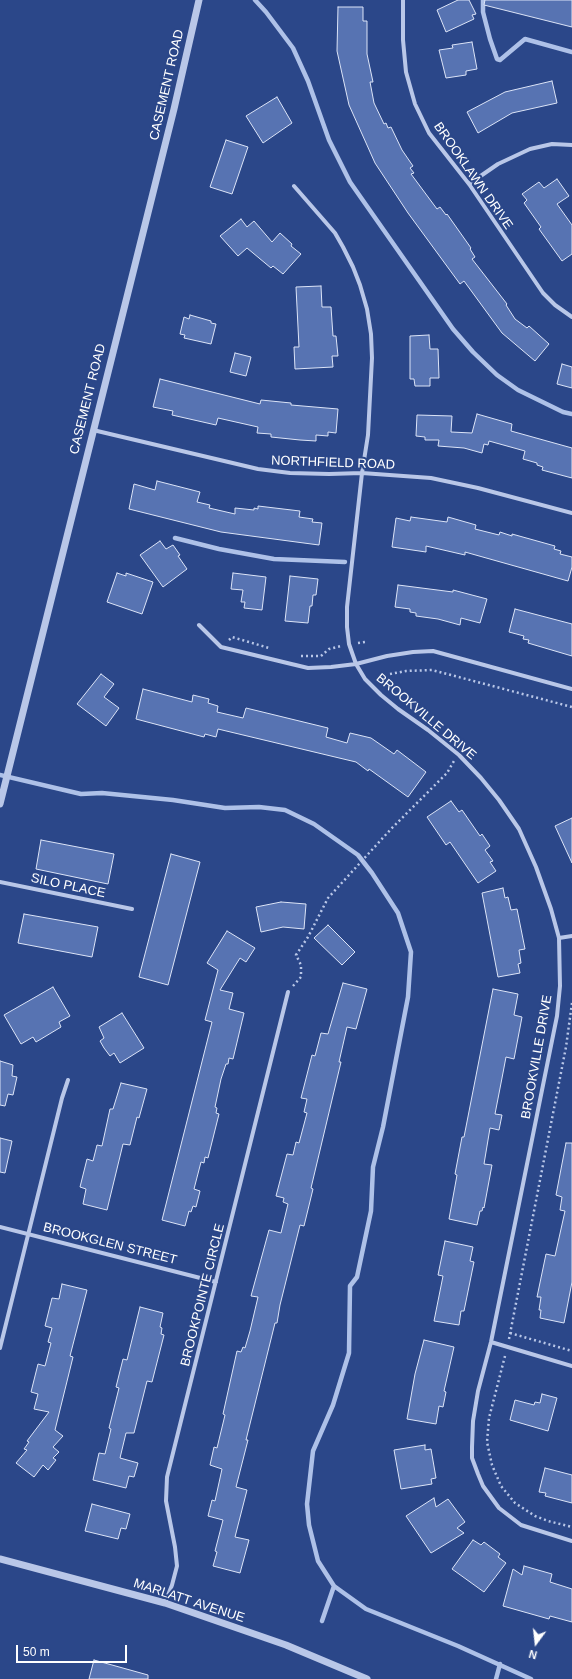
<!DOCTYPE html>
<style>
body{margin:0}
#map{position:relative;width:572px;height:1679px;overflow:hidden;background:#2b4789;font-family:Helvetica,sans-serif}
canvas{display:block}
.north{position:absolute;left:516px;top:1623px;width:40px;height:40px;-webkit-text-stroke:3px #2b4789;paint-order:stroke;rotate:195deg;font-size:11px;font-weight:700;line-height:16px;text-align:center;color:#fff}
.north::after{content:'';display:block;margin:auto;width:14px;height:18px;background:#fff;clip-path:polygon(50% 0,100% 100%,50% 72%,0 100%)}
.scale{position:absolute;left:16px;top:1645px;width:111px;height:18px;box-sizing:border-box;border:2px solid #fff;border-top:0;padding-left:5px;font-size:12px;line-height:14px;white-space:nowrap;color:#fff;-webkit-text-stroke:3px #2b4789;paint-order:stroke}
</style>
<div id="map">
<canvas width="572" height="1679"></canvas>
<div class="north">N</div>
<div class="scale">50 m</div>
</div>
<script>
const ctx = document.querySelector('canvas').getContext('2d');
ctx.lineJoin = 'round';
function shape(rows) {
  const path = new Path2D();
  for (const r of rows) {
    path.moveTo(r[0], r[1]);
    for (let i = 2; i < r.length; i += 2) path.lineTo(r[i], r[i + 1]);
  }
  return path;
}
function trace(path, color, width, dash) {
  ctx.strokeStyle = color;
  ctx.lineWidth = width;
  ctx.lineCap = dash ? 'butt' : 'round';
  ctx.setLineDash(dash || []);
  ctx.stroke(path);
}
function paint(path, color) {
  ctx.fillStyle = color;
  ctx.fill(path, 'evenodd');
}
function write(font, color, halo, rows, align = 'center') {
  ctx.font = font + ' Helvetica,sans-serif';
  ctx.lineWidth = 4;
  ctx.setLineDash([]);
  ctx.textBaseline = 'middle';
  ctx.strokeStyle = halo;
  ctx.fillStyle = color;
  for (const [text, x, y, turn = 0] of rows) {
    ctx.save();
    ctx.translate(x, y);
    ctx.rotate((+turn || 0) * Math.PI / 180);
    ctx.textAlign = isNaN(turn) ? turn : align;
    if (halo) ctx.strokeText(text, 0, 0);
    ctx.fillText(text, 0, 0);
    ctx.restore();
  }
}
const stream = shape([
 [255,0,266,12,293,48,308,81,329,140,350,182,453,329,473,352,497,375,518,390,563,412,572,414],
 [483,0,483,12,490,39,497,59,500,60,525,39,572,52],
 [175,538,219,549,274,559,345,562],
 [0,775,81,794,102,793,173,800,225,808,259,807,285,810,314,824,358,855,372,873,398,913,411,952,408,997,383,1127,373,1167,371,1211,357,1277,350,1286,349,1353,333,1405,313,1451,307,1504,309,1525,318,1561,334,1586,366,1609,458,1646,531,1679],
 [322,1621,334,1586],
 [496,1679,500,1664]
]);
const building = shape([
 [458,0,469,0,476,14,472,15,474,19,446,32,437,10,458,0],
 [485,0,572,0,572,27,484,5,485,0],
 [338,7,363,7,363,21,367,21,367,54,373,82,370,82,374,103,384,124,386,123,388,128,391,127,402,150,413,166,410,168,414,173,411,174,437,209,440,207,446,215,447,214,471,248,470,249,475,257,472,259,507,304,506,305,515,319,527,328,529,326,549,344,535,361,502,333,464,281,460,284,408,213,375,163,349,105,337,51,338,7],
 [472,42,477,69,466,71,466,75,446,78,439,50,453,48,452,45,472,42],
 [552,81,557,103,512,113,478,133,467,112,505,92,552,81],
 [277,97,292,123,263,143,246,116,277,97],
 [226,140,248,147,232,194,210,187,226,140],
 [557,179,569,196,557,204,572,225,572,254,562,261,539,229,541,227,524,203,527,200,522,194,539,182,544,188,557,179],
 [241,219,247,227,254,221,272,242,280,233,292,244,291,246,301,254,283,274,273,266,271,268,247,248,238,256,220,236,241,219],
 [321,286,322,307,331,307,333,336,336,336,338,356,332,356,333,367,295,369,294,347,299,347,296,287,321,286],
 [190,315,211,321,211,323,216,324,211,344,184,338,185,335,180,334,184,317,189,319,190,315],
 [429,335,430,349,438,349,439,378,430,378,430,386,415,386,414,379,410,379,410,336,429,335],
 [235,353,251,357,246,376,230,372,235,353],
 [562,364,572,367,572,388,557,384,562,364],
 [160,379,260,404,261,400,291,403,291,405,338,409,336,433,328,432,328,436,316,435,316,441,300,440,271,437,271,434,257,433,258,427,218,418,216,425,172,415,173,411,153,407,160,379],
 [477,414,512,424,511,431,572,448,572,478,542,470,543,467,537,465,537,463,523,459,525,451,489,441,488,445,484,444,482,453,464,448,438,446,439,440,425,440,425,437,416,436,417,415,452,416,451,432,472,433,477,414],
 [157,481,200,492,197,502,210,505,209,508,235,514,235,508,254,510,254,508,258,509,258,506,300,511,299,517,313,519,312,522,322,523,319,545,221,532,129,509,134,484,155,490,157,481],
 [411,517,447,522,448,517,476,525,475,529,499,535,500,532,512,536,512,534,555,546,554,549,561,551,560,554,572,557,572,567,568,581,465,552,465,555,426,546,426,552,392,547,396,518,410,521,411,517],
 [160,541,166,549,173,545,180,555,178,556,187,569,163,587,140,555,160,541],
 [117,573,126,576,126,573,153,582,142,614,107,602,117,573],
 [233,573,266,577,262,610,244,608,245,602,241,602,243,590,231,589,233,573],
 [290,576,318,579,316,595,313,595,312,606,310,606,308,623,285,621,290,576],
 [398,585,453,592,453,590,487,599,480,623,461,618,460,625,438,619,416,616,416,613,410,612,410,609,395,607,398,585],
 [515,609,572,624,572,656,528,643,529,640,523,639,524,636,509,632,515,609],
 [101,674,114,684,104,697,119,708,106,726,77,704,101,674],
 [143,689,192,702,193,695,209,699,208,703,218,706,217,712,243,718,246,708,328,728,326,737,347,743,350,733,371,738,394,754,397,750,426,772,408,797,369,769,368,771,356,762,218,729,216,737,205,734,204,737,136,719,143,689],
 [451,801,459,812,462,810,480,836,482,834,490,846,485,850,493,861,490,862,496,871,478,883,450,842,446,845,427,817,451,801],
 [572,818,572,863,555,826,572,818],
 [41,840,114,854,108,884,36,869,41,840],
 [171,854,200,862,168,985,139,977,171,854],
 [503,888,505,898,508,897,511,910,517,909,525,949,519,950,521,963,518,964,520,973,498,977,482,893,503,888],
 [281,902,306,904,304,929,283,927,261,932,256,907,281,902],
 [24,914,98,927,92,957,18,943,24,914],
 [328,925,355,952,342,965,314,938,328,925],
 [227,931,255,948,246,962,240,958,220,990,233,993,229,1009,244,1013,233,1059,229,1058,228,1064,226,1064,221,1079,215,1107,217,1108,216,1113,219,1114,208,1158,205,1157,204,1163,201,1162,194,1189,200,1191,196,1207,193,1206,191,1212,189,1211,185,1226,162,1220,212,1022,205,1020,218,970,207,963,227,931],
 [343,983,367,989,356,1029,347,1027,339,1062,341,1062,311,1188,313,1189,304,1226,300,1225,280,1305,277,1323,275,1323,246,1440,248,1440,236,1487,247,1490,235,1537,249,1540,240,1573,213,1566,217,1552,215,1551,223,1520,208,1516,212,1500,215,1501,222,1469,210,1465,214,1447,217,1448,225,1415,223,1414,237,1351,241,1352,243,1347,245,1348,250,1331,258,1297,251,1296,269,1230,281,1233,288,1204,283,1202,284,1198,276,1196,287,1154,293,1155,296,1142,299,1143,307,1113,304,1112,307,1099,301,1098,312,1055,315,1056,321,1033,328,1034,343,983],
 [53,987,70,1016,59,1022,61,1027,36,1042,33,1037,21,1044,4,1015,53,987],
 [493,989,518,994,514,1015,522,1017,514,1059,506,1057,502,1078,495,1114,502,1115,499,1130,490,1128,484,1164,492,1165,484,1208,483,1207,482,1211,480,1211,477,1225,449,1219,457,1175,455,1174,462,1137,464,1137,493,989],
 [122,1013,144,1048,120,1063,114,1053,110,1056,104,1048,100,1041,104,1038,99,1027,122,1013],
 [0,1061,13,1065,12,1076,17,1077,13,1095,8,1094,5,1106,0,1105,0,1061],
 [121,1083,147,1089,139,1118,137,1117,130,1145,123,1144,107,1210,83,1204,86,1189,80,1187,87,1159,93,1161,97,1145,102,1146,110,1109,113,1109,121,1083],
 [0,1138,12,1141,5,1173,0,1172,0,1138],
 [566,1143,572,1143,572,1282,564,1323,540,1318,541,1310,539,1310,541,1297,537,1297,546,1254,555,1256,565,1211,560,1210,562,1197,556,1195,566,1143],
 [445,1241,473,1247,470,1261,474,1262,464,1311,461,1311,459,1325,434,1321,443,1276,438,1275,445,1241],
 [62,1284,87,1290,70,1356,73,1357,55,1430,63,1436,53,1447,59,1452,53,1458,56,1460,48,1470,43,1465,34,1477,16,1463,27,1450,24,1449,29,1442,27,1441,49,1412,34,1409,38,1394,31,1392,38,1364,45,1366,51,1343,48,1342,52,1328,45,1326,52,1298,59,1299,62,1284],
 [140,1307,163,1313,160,1327,162,1328,161,1334,164,1335,152,1382,147,1381,134,1433,126,1433,120,1458,138,1463,134,1477,129,1476,126,1488,93,1480,99,1453,105,1454,111,1429,109,1428,119,1388,116,1387,123,1359,127,1360,140,1307],
 [424,1340,454,1347,444,1391,446,1392,443,1407,439,1406,436,1424,407,1419,415,1374,424,1340],
 [542,1394,557,1398,548,1431,510,1420,515,1400,534,1405,535,1402,540,1403,542,1394],
 [425,1445,425,1450,431,1449,436,1478,431,1479,432,1484,401,1489,394,1450,425,1445],
 [545,1468,572,1475,572,1503,545,1496,546,1493,539,1492,545,1468],
 [434,1498,436,1507,448,1499,465,1522,457,1528,464,1533,431,1553,406,1516,434,1498],
 [92,1504,130,1514,126,1529,121,1528,118,1539,85,1531,92,1504],
 [473,1540,481,1545,484,1542,500,1554,498,1557,506,1563,484,1592,452,1569,473,1540],
 [524,1566,552,1574,550,1582,572,1589,572,1622,550,1616,549,1619,503,1606,513,1569,522,1575,524,1566],
 [94,1660,148,1675,148,1679,89,1679,94,1660]
]);
const path = shape([
 [229,640,232,637,269,648],
 [358,643,365,642],
 [301,656,321,656,329,649,341,646],
 [390,674,406,671,432,670,572,707],
 [293,986,301,977,301,965,296,955,308,937,328,898,391,829,447,773,454,761],
 [510,1333,572,1351],
 [509,1339,566,1047,572,1003],
 [505,1356,489,1418,487,1442,492,1465,501,1486,515,1503,535,1516,548,1521,572,1527]
]);
const minor = shape([
 [403,0,403,40,406,72,415,104,429,133,469,184,543,293,555,305,572,317],
 [469,184,498,164,530,149,552,144,572,145],
 [294,186,335,233,343,247,353,267,360,285,367,309,371,334,372,358,368,435,362,473,347,607,347,627,349,644,356,664,365,679,381,695,398,709,428,730,459,755,481,778,499,800,519,829,536,867,551,909,559,938,560,986,557,1016,491,1342,478,1391,473,1421,472,1447,472,1458,478,1474,483,1486,499,1508,521,1525,572,1541],
 [93,430,258,469,290,473,329,474,362,473,431,478,478,488,572,513],
 [199,625,221,647,308,668,331,667,356,664,387,656,413,652,433,651,572,689],
 [0,882,132,909],
 [559,938,572,936],
 [0,1227,216,1282],
 [491,1342,572,1366],
 [0,1348,62,1098,68,1080],
 [165,1603,172,1585,177,1566,175,1547,166,1501,167,1477,288,992]
]);
const tertiary = shape([
 [0,804,174,109,199,0],
 [0,1559,165,1603,286,1645,367,1679]
]);
const streetNames = [
 ["CASEMENT ROAD",167,85,-77],
 ["BROOKLAWN DRIVE",473,176,55],
 ["CASEMENT ROAD",88,399,-76],
 ["NORTHFIELD ROAD",333,463,2],
 ["BROOKVILLE DRIVE",426,717,40],
 ["SILO PLACE",68,886,12],
 ["BROOKVILLE DRIVE",537,1057,-80],
 ["BROOKGLEN STREET",110,1244,14],
 ["BROOKPOINTE CIRCLE",203,1295,-76],
 ["MARLATT AVENUE",189,1601,18]
];
trace(stream, '#aec1e8', 4.5);
paint(building, '#5773b2');
trace(building, '#dce4f7', 1);
trace(path, '#b9c7e8', 2.5, [2, 3]);
trace(minor, '#b9c7e8', 4);
trace(tertiary, '#b9c7e8', 7);
write('13px', '#fff', '#2b4789', streetNames);
</script>
